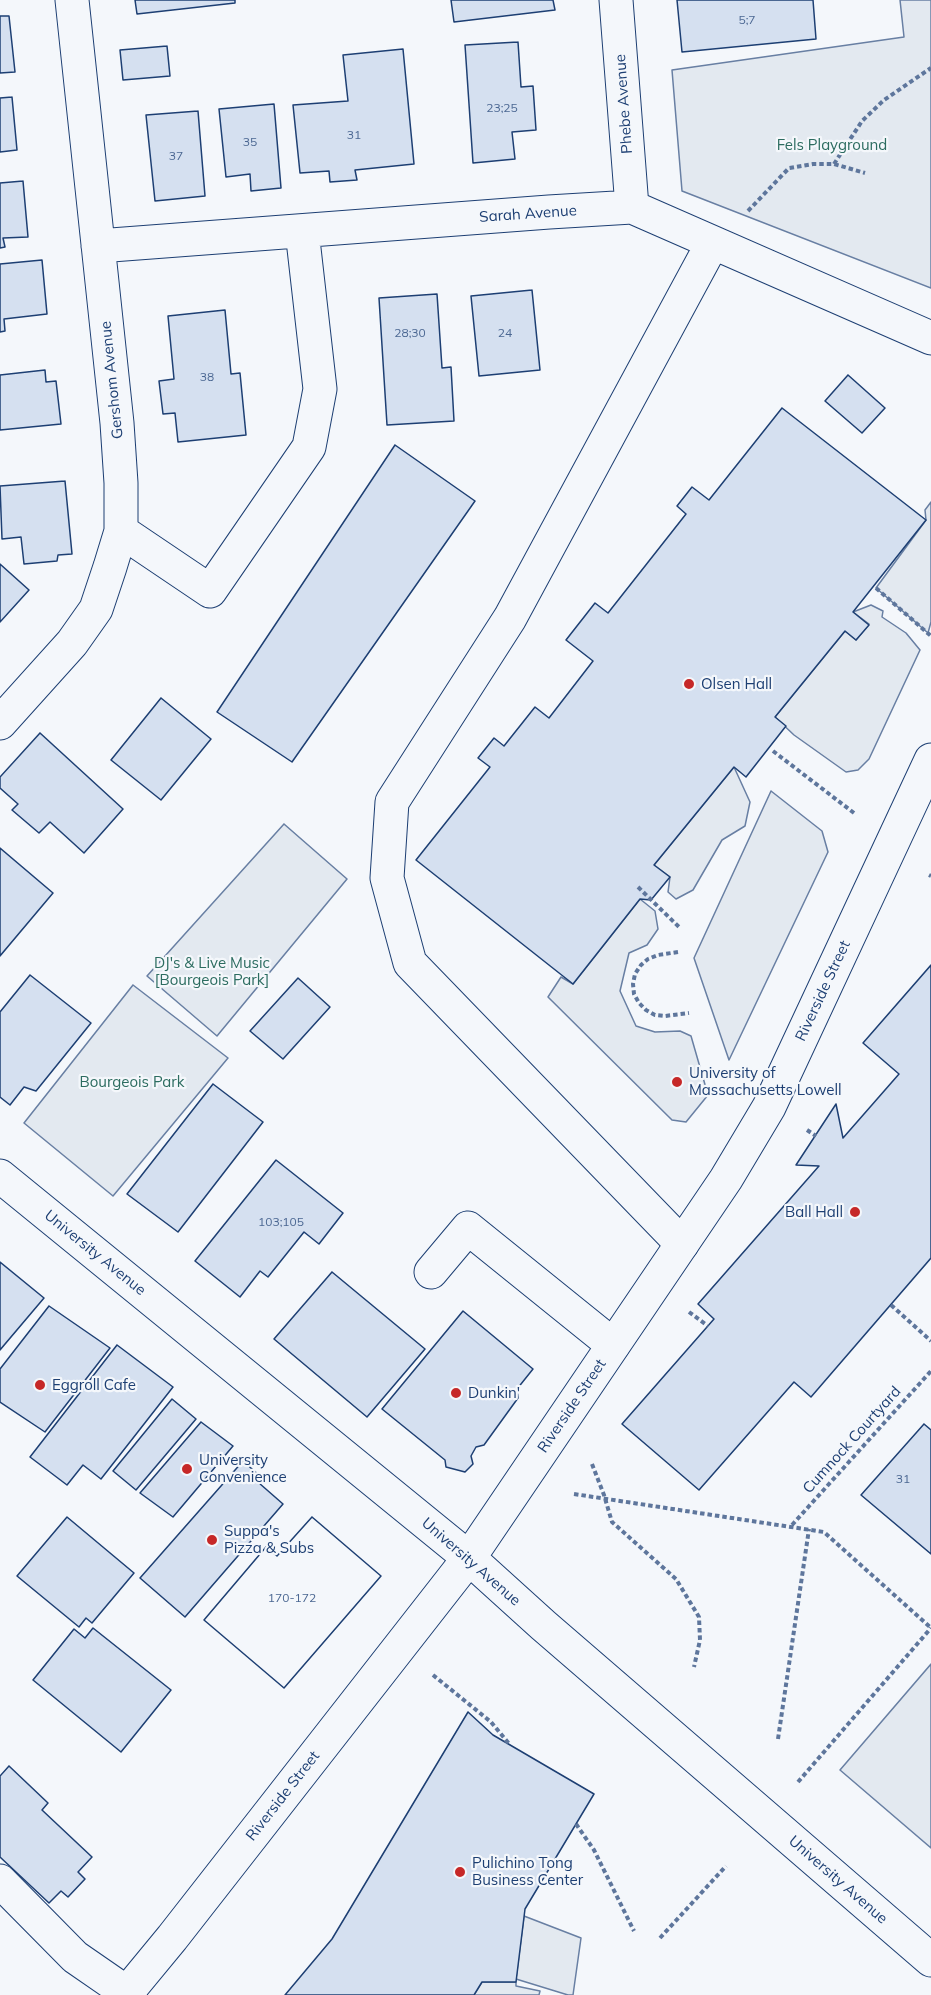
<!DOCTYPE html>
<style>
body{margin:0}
canvas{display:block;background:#f4f7fb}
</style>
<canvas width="931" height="1995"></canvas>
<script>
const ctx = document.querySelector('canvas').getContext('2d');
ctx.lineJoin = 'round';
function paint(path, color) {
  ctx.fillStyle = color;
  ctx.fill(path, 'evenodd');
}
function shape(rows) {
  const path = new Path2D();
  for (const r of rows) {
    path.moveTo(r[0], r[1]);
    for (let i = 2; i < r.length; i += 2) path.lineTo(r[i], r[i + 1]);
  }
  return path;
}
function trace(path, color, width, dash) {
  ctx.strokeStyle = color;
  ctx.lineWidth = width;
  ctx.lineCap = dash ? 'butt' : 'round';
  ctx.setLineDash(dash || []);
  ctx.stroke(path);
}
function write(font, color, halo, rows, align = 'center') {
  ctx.font = font + ' Mulish,sans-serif';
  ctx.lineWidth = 4.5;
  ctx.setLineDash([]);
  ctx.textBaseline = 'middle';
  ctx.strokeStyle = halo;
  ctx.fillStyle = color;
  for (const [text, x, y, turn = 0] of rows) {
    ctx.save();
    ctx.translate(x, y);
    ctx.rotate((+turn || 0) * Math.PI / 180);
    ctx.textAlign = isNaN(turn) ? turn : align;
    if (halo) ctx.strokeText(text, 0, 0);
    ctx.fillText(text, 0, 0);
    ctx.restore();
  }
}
const green = shape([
 [900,0,931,0,931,288,682,191,672,70,904,37,900,0],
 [931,502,931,622,928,633,876,588,926,520,925,510,931,502],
 [871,605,883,611,882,617,906,633,920,650,869,759,858,770,846,772,794,735,775,717,845,631,856,640,869,624,853,612,871,605],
 [734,767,750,802,745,826,722,840,693,890,676,899,668,892,670,877,654,865,734,767],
 [771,791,822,831,828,852,729,1060,694,958,771,791],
 [284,824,347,879,217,1036,147,976,284,824],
 [640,899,655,911,658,929,647,945,629,953,620,991,636,1026,655,1032,680,1031,691,1036,708,1095,686,1122,672,1120,548,997,561,977,573,984,640,899],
 [133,985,228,1058,113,1196,24,1123,133,985],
 [931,1664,931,1848,840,1770,931,1664],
 [524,1916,581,1938,573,1995,568,1995,516,1979,524,1916],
 [482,1982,516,1982,516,1986,540,1991,539,1995,474,1995,482,1982]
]);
const building = shape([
 [135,0,235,0,235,3,137,14,135,0],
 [451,0,553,0,555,10,454,22,451,0],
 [677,0,813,0,816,39,682,52,677,0],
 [0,16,9,16,15,72,0,73,0,16],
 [518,42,521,87,533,86,536,130,512,132,515,159,473,163,465,45,518,42],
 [167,46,170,76,123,80,120,50,167,46],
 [403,49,414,164,355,170,357,180,330,182,329,171,300,173,293,105,348,101,343,55,403,49],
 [12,97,17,150,0,152,0,98,12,97],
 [274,104,281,188,251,191,250,174,226,177,219,109,274,104],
 [198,111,205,196,155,201,146,115,198,111],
 [23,181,28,237,3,238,5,247,0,248,0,183,23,181],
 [42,260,47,314,4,319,5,331,0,332,0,264,42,260],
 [532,290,540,370,479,376,471,296,532,290],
 [437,294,442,368,451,367,454,421,387,425,379,298,437,294],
 [225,310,231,374,240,373,246,435,178,442,175,413,163,414,159,381,174,379,168,316,225,310],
 [45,370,46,382,56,381,61,424,0,430,0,375,45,370],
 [848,375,885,408,862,433,825,401,848,375],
 [782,408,926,520,853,612,869,625,856,640,845,631,775,717,786,726,746,777,734,767,654,865,670,877,651,900,640,899,573,984,416,860,490,767,478,758,494,738,504,746,535,707,549,718,593,661,566,640,595,603,608,613,686,514,677,506,692,487,709,500,782,408],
 [395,445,475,501,292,762,217,712,395,445],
 [65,481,72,554,58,555,57,561,24,564,21,537,2,539,0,486,65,481],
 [0,564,29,590,0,622,0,564],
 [161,698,211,739,161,800,111,760,161,698],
 [40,733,123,809,84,853,50,822,39,833,12,810,18,804,0,788,0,777,40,733],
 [0,848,53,893,0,956,0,848],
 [931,965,931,1258,811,1397,794,1382,699,1490,622,1424,714,1319,698,1304,819,1166,796,1165,836,1104,843,1138,899,1074,863,1043,931,965],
 [30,975,91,1023,36,1091,24,1087,10,1105,0,1097,0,1012,30,975],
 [298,978,330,1007,283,1059,250,1031,298,978],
 [213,1084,263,1122,178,1232,127,1194,213,1084],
 [276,1160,343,1213,319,1244,304,1232,268,1277,260,1271,240,1297,195,1261,276,1160],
 [0,1262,44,1298,0,1350,0,1262],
 [332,1272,425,1349,367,1417,274,1339,332,1272],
 [49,1306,110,1348,45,1432,0,1402,0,1369,49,1306],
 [463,1311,533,1369,517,1389,518,1398,484,1445,476,1447,471,1456,473,1464,465,1472,446,1467,445,1460,382,1409,463,1311],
 [117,1345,173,1387,101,1479,83,1465,67,1485,30,1457,117,1345],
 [172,1399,196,1419,136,1490,113,1471,172,1399],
 [201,1422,233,1446,173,1517,140,1493,201,1422],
 [924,1424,931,1430,931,1554,861,1495,924,1424],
 [243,1461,260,1476,259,1483,283,1504,185,1617,140,1578,243,1461],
 [67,1517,134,1573,92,1623,86,1618,79,1627,17,1576,67,1517],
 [312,1517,381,1576,284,1688,204,1620,266,1547,277,1556,312,1517],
 [312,1517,381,1576,284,1688,204,1620,266,1547,277,1556,312,1517],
 [93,1628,171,1690,121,1752,33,1680,74,1629,85,1638,93,1628],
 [468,1712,493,1735,594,1794,525,1909,516,1982,482,1982,474,1995,285,1995,332,1939,468,1712],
 [9,1766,48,1803,42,1810,92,1857,78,1872,85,1879,68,1897,61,1891,49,1903,0,1857,0,1776,9,1766]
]);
const path = shape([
 [834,164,862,121,884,100,931,68],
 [748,211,789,168,813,164,834,164,865,173],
 [876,588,931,636],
 [773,751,854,813],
 [929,875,931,876],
 [638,887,679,927],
 [678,952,658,955,648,959,641,965,635,974,633,984,634,994,639,1003,646,1010,655,1015,665,1016,689,1013],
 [807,1130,816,1136],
 [891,1305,931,1341],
 [689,1312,708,1326],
 [592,1464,604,1495,612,1522,676,1579,699,1617,700,1640,694,1667],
 [574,1494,824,1532,931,1628],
 [792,1525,931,1371],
 [433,1675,491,1722,510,1745],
 [778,1739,809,1529],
 [798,1782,931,1628],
 [576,1824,594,1850,634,1931],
 [660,1938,726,1866]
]);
const minor = shape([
 [616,0,632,207],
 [98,246,549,212,632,207,931,338],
 [121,531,210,591,309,447,320,389,302,231],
 [0,723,72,643,96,609,110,567,121,531,121,483,117,423,72,0],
 [682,1244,410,963,387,878,392,802,510,618,712,244],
 [431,1272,468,1228,613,1345],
 [0,1881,75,1957,130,1995]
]);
const major = shape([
 [0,1176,469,1558,543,1625,931,1960],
 [125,1995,172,1938,469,1558,726,1179,769,1107,931,760]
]);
const markers = [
 [689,684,6,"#c62828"],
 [677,1082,6,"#c62828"],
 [855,1212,6,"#c62828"],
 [40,1385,6,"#c62828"],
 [456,1393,6,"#c62828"],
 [187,1469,6,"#c62828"],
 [212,1540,6,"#c62828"],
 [460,1872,6,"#c62828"]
];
const numberNames = [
 ["5;7",747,20],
 ["23;25",502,108],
 ["31",354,135],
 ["35",250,142],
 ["37",176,156],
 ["28;30",410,333],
 ["24",505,333],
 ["38",207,377],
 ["103;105",281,1222],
 ["31",903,1479],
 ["170-172",292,1598]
];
const streetNames = [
 ["Phebe Avenue",624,104,-94],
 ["Sarah Avenue",528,214,-4],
 ["Gershom Avenue",112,380,-96],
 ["Riverside Street",823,991,-65],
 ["University Avenue",95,1253,39],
 ["Riverside Street",572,1406,-56],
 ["Cumnock Courtyard",852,1440,-48],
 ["University Avenue",471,1562,41],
 ["Riverside Street",283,1796,-52],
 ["University Avenue",838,1880,41]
];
const parkNames = [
 ["Fels Playground",832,145],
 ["DJ's & Live Music",212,963],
 ["[Bourgeois Park]",212,980],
 ["Bourgeois Park",132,1082]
];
const poiNames = [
 ["Olsen Hall",701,684],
 ["University of",689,1073],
 ["Massachusetts Lowell",689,1090],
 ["Ball Hall",843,1212,"right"],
 ["Eggroll Cafe",52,1385],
 ["Dunkin'",468,1393],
 ["University",199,1460],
 ["Convenience",199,1477],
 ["Suppa's",224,1531],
 ["Pizza & Subs",224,1548],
 ["Pulichino Tong",472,1863],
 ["Business Center",472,1880]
];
paint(green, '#e3e9f0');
trace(green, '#687fa3', 1.5);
paint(building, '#d5e0f0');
trace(building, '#1d3f73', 1.5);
trace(minor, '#1d3f73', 35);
trace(major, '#1d3f73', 35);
trace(path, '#5e769c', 4, [4.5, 3]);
trace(minor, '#f4f7fb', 33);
trace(major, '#f4f7fb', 33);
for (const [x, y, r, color] of markers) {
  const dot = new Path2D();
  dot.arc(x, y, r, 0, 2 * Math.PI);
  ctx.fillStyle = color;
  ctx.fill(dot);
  trace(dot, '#f4f7fb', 2);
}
write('12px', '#4b6792', null, numberNames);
write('15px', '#1d3f73', '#f4f7fb', streetNames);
write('15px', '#2c6c60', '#f4f7fb', parkNames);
write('15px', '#1d3f73', '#f4f7fb', poiNames, 'left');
</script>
